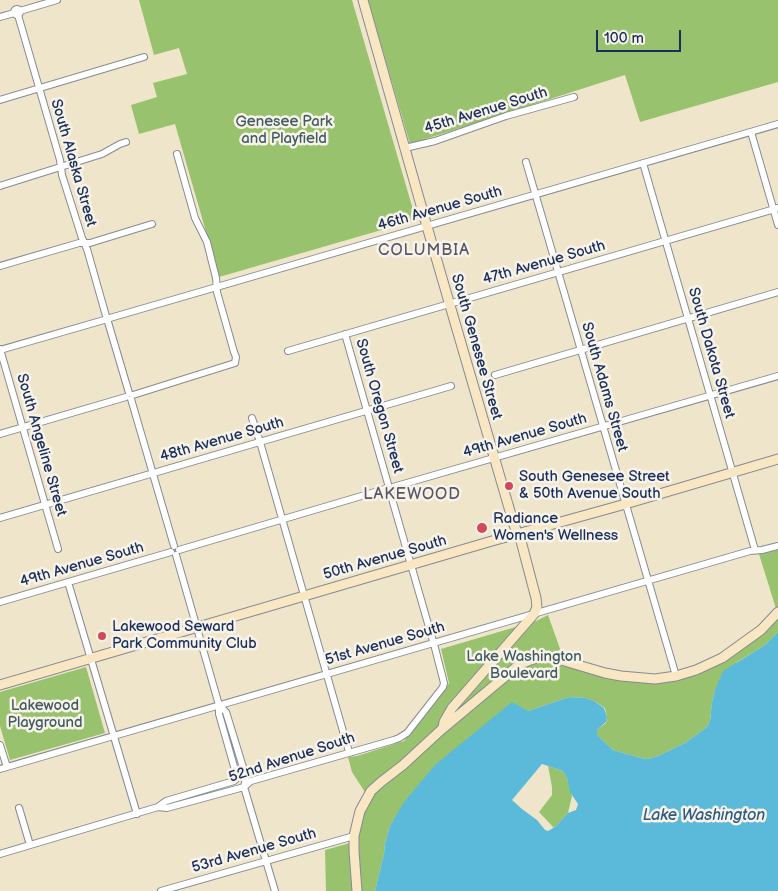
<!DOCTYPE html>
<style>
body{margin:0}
#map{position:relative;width:778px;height:891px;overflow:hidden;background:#efe5ca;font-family:"Balsamiq Sans",sans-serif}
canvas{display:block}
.scale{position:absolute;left:596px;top:30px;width:85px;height:22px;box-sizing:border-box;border:2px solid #1b2f5e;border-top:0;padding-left:6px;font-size:15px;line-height:18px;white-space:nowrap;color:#1b2f5e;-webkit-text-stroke:4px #f7f3e8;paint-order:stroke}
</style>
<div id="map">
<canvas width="778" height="891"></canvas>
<div class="scale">100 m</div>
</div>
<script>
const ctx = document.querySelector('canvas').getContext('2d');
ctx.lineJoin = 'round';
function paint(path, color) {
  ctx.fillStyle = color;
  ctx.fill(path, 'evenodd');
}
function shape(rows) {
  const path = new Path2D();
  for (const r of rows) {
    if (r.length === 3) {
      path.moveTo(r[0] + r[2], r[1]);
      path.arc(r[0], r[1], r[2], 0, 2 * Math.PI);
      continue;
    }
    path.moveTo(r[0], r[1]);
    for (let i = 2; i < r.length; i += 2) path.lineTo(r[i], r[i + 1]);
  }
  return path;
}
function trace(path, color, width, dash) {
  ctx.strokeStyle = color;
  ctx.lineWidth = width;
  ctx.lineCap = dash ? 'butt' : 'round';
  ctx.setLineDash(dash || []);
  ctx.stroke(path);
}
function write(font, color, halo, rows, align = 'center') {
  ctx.font = font + ' "Balsamiq Sans",sans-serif';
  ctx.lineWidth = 5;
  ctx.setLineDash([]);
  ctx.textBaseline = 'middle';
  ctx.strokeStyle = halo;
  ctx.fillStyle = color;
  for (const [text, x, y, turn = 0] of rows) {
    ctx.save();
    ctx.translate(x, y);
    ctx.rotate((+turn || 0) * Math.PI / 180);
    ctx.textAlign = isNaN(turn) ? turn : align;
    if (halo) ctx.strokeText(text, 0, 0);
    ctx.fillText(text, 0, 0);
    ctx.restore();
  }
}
const green = shape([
 [139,0,352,0,416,220,219,277,175,124,139,134,131,105,157,97,153,83,187,74,179,48,154,55],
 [368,0,778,0,778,82,640,122,625,75,410,144],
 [778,549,778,615,759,554],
 [548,615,565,663,653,681,698,672,778,617,778,632,765,645,737,662,715,690,712,702,710,721,707,727,685,743,658,756,648,759,641,758,613,750,597,735,597,731,598,729,606,723,607,717,605,708,594,701,586,698,569,697,528,711,393,821,390,826,385,843,384,854,375,891,326,891,325,850,357,841,363,811,370,800,352,772,348,757,357,756,404,741,433,706,449,683,441,649,536,621],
 [86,667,105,733,10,760,0,726,0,692],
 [548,766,563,771,567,778,572,796,568,813,554,828,539,812,552,795,552,787]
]);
const water = shape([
 [778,632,778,891,375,891,384,854,385,843,390,826,404,802,435,765,512,702,528,711,569,697,586,698,594,701,604,708,607,717,606,722,598,729,597,731,597,735,613,750,641,758,648,759,658,756,685,743,707,727,710,721,712,702,715,690,723,671,765,645],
 [542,764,563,771,567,778,570,792,578,804,576,810,568,813,555,827,548,831,545,830,537,820,522,809,512,800]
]);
const street = shape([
 [17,12,3],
 [20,11,57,0],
 [18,15,60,160,62,175,82,238,87,249,106,316],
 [0,17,14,13],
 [0,100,144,57],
 [751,132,778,225],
 [405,148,435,141,506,116,574,97],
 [526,162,676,676],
 [643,163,755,550],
 [0,186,102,154,120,144,126,142],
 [0,266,79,243,90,243,152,224],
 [110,318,778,124],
 [108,322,129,393],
 [345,334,388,484],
 [0,349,58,549],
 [0,350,104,320],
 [288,351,778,208],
 [495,375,778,292],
 [133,395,235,363,236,357,234,352,217,292,216,278,207,242,195,218,177,154],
 [131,399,174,546],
 [252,418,260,442,349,752],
 [0,434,126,397],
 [393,487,778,376],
 [0,518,451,386],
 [179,550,385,489],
 [176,555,219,705,226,712,246,777,244,787,275,891],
 [68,582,137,814],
 [0,602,171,552],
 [0,745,7,767],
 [0,769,750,551,762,550,778,546],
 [158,807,166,801,234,781,236,779,237,777,219,714,219,705],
 [19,808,30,845],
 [0,854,158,807,167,808,244,787,251,781,394,740,399,738,407,733,443,687,444,683,435,648,390,492],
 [161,891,354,836]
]);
const secondary = shape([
 [363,0,428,230,514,525,521,541,536,598,537,607,534,614,452,708,444,722,443,728],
 [0,685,492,541,622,505,778,459],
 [357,891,354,851,354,836,360,811,371,791,381,782,403,765,441,730,520,664,536,658,551,657,605,673,621,676,655,679,676,676,696,670,722,658,761,630,778,612]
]);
const markers = [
 [509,486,5,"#d1495b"],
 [482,528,6,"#d1495b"],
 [102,636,5,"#d1495b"]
];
const streetNames = [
 ["45th Avenue South",486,111,-17],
 ["South Alaska Street",73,163,74],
 ["46th Avenue South",440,209,-16],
 ["47th Avenue South",544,263,-16],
 ["South Genesee Street",476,347,74],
 ["South Dakota Street",711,353,74],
 ["South Adams Street",604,387,74],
 ["South Oregon Street",379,406,74],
 ["49th Avenue South",525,436,-16],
 ["48th Avenue South",222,440,-16],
 ["South Angeline Street",41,445,74],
 ["50th Avenue South",385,558,-16],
 ["49th Avenue South",82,565,-16],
 ["51st Avenue South",385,644,-16],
 ["52nd Avenue South",292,758,-18],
 ["53rd Avenue South",254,851,-16]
];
const parkNames = [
 ["Genesee Park",284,122],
 ["and Playfield",284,139],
 ["Lake Washington",524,657],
 ["Boulevard",524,674],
 ["Lakewood",45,706],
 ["Playground",45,723]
];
const poiNames = [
 ["South Genesee Street",519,477],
 ["& 50th Avenue South",519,494],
 ["Radiance",493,519],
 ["Women's Wellness",493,536],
 ["Lakewood Seward",112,627],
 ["Park Community Club",112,644]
];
const neighbourhoodNames = [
 ["COLUMBIA",424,251],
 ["LAKEWOOD",412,495]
];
const waterNames = [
 ["Lake Washington",704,816]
];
paint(green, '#99c26e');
paint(water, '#5bbad9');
trace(street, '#858a94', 8);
trace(secondary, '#858a94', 11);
trace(street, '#fff', 6);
trace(secondary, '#f9e7c3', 9);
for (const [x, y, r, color] of markers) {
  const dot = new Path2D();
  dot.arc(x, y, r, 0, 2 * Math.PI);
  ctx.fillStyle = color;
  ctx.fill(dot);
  trace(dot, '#f7f3e8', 2);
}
write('15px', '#1b2f5e', '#f7f3e8', streetNames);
write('15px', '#415b63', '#f7f3e8', parkNames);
write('15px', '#1b2f5e', '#f7f3e8', poiNames, 'left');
ctx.letterSpacing = '1px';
write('16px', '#5a5768', '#f7f3e8', neighbourhoodNames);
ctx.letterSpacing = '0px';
write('italic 16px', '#2e5983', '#f7f3e8', waterNames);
</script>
